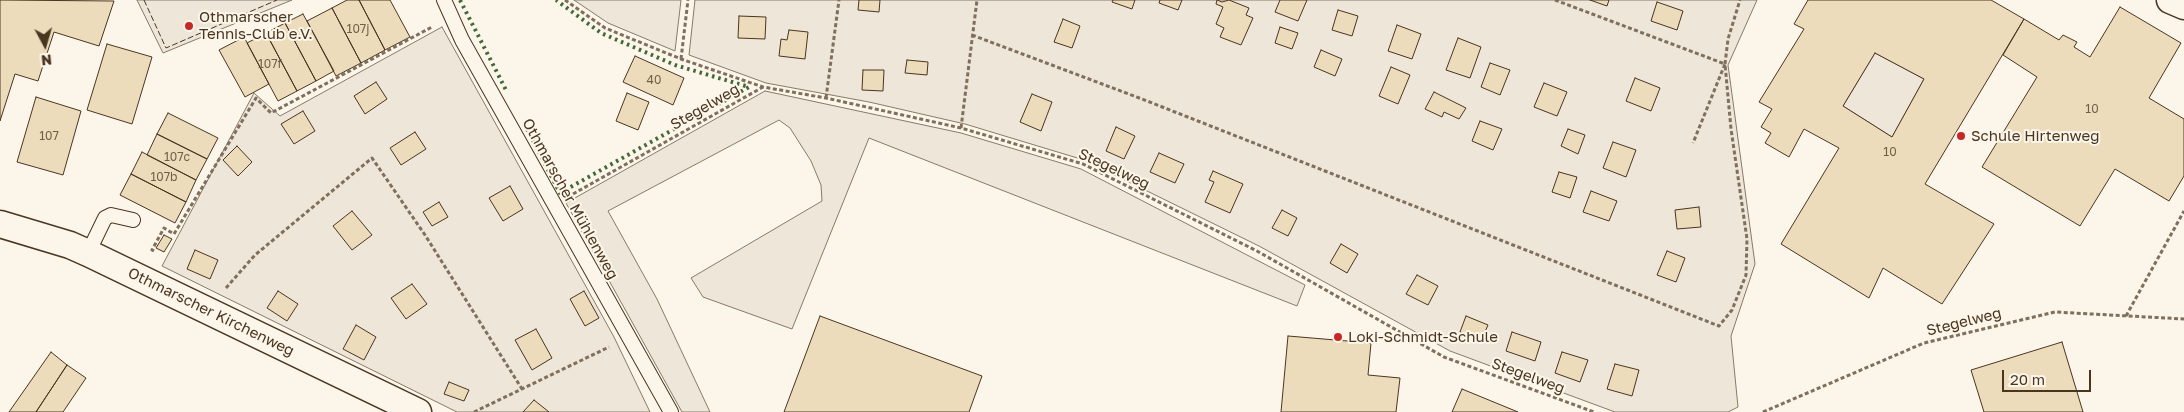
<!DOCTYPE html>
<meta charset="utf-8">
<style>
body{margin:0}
#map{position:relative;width:2184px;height:412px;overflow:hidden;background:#fbf6e9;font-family:"Golos Text",sans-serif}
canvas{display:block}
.north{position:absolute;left:20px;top:20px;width:50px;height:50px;-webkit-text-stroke:4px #fbf6e9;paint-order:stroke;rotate:174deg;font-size:14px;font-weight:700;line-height:20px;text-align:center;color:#4a3520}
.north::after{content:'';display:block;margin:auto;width:18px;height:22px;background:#4a3520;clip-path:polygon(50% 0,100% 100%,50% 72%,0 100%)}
.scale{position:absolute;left:2002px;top:370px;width:89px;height:22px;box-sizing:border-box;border:2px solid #4a3520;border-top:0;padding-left:6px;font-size:15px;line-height:18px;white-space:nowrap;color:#4a3520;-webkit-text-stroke:4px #fbf6e9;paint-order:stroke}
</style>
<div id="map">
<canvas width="2184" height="412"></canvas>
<div class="north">N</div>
<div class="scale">20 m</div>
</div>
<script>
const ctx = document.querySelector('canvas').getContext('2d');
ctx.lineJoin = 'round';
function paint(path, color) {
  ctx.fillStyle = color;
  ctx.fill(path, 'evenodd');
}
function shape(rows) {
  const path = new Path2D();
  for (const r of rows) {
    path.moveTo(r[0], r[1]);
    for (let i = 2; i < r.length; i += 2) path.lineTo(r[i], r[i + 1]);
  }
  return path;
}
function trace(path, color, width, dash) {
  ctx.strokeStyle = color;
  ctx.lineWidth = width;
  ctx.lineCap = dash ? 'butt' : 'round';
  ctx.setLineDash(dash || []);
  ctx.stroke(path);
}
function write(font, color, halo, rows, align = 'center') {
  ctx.font = font + ' "Golos Text",sans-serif';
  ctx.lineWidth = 4;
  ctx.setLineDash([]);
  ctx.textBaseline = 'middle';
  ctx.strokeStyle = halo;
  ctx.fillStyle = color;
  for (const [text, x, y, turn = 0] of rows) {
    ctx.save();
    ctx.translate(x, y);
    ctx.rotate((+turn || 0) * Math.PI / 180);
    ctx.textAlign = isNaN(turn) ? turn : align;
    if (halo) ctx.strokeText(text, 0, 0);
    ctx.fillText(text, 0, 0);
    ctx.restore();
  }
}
const green = shape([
 [137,0,292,0,163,53,137,0],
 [574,0,681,0,675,51,608,23,574,0],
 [695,0,1757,0,1728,65,1755,264,1731,336,1738,407,1728,412,1615,412,1450,351,1259,246,1084,160,965,124,869,102,766,83,689,55,695,0],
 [442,27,614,337,650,412,457,412,162,266,254,93,280,116,442,27],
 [1875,53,1924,79,1892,137,1843,106,1875,53],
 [765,91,961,133,1081,169,1305,285,1297,306,869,138,792,329,703,297,691,278,822,201,821,185,811,161,790,128,779,120,608,211,657,299,710,412,682,412,566,203,765,91]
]);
const building = shape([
 [0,0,114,1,99,46,54,32,38,81,15,74,0,121,0,0],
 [347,0,359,0,385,50,361,63,332,8,347,0],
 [359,0,390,0,410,37,385,50,359,0],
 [859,0,880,0,879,12,858,10,859,0],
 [1113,0,1135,0,1132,9,1112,2,1113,0],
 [1160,0,1182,0,1178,10,1159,3,1160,0],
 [1217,0,1222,2,1229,0,1249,8,1246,15,1253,18,1241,45,1220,37,1224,28,1216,24,1223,7,1216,4,1217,0],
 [1280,0,1307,0,1298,21,1275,12,1280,0],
 [1590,0,1609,0,1607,6,1590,0],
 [1808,0,1991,0,2024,19,1925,184,1994,224,1942,304,1883,268,1869,298,1781,244,1839,148,1804,129,1789,157,1765,143,1771,133,1761,127,1772,109,1759,102,1804,29,1794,24,1808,0],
 [1875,53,1924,79,1892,137,1843,106,1875,53],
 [1657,2,1683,11,1677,30,1651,21,1657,2],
 [2120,7,2181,43,2149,98,2184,119,2184,176,2169,201,2115,169,2080,226,1982,167,2037,77,2003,55,2024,19,2059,40,2063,35,2077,42,2074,47,2090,57,2120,7],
 [332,8,361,63,336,76,307,21,332,8],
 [1338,10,1358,16,1352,36,1332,30,1338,10],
 [303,14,334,71,316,81,285,23,303,14],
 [739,16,766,17,765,39,738,38,739,16],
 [1063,19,1080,26,1072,48,1054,42,1063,19],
 [285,23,316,81,297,91,266,33,285,23],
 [1397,25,1421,34,1412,59,1388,51,1397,25],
 [1280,27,1298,33,1292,49,1275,43,1280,27],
 [789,30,808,32,805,59,779,56,781,39,787,40,789,30],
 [266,33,297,91,278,101,247,43,266,33],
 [244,37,269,84,245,97,219,50,244,37],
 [1458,38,1481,47,1470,78,1446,70,1458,38],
 [107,44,152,57,132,124,87,110,107,44],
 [1321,50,1342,59,1335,76,1314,67,1321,50],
 [635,56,684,78,673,105,623,82,635,56],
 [907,60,928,62,927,75,905,73,907,60],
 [1490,63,1510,70,1500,95,1481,87,1490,63],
 [1391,67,1410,75,1398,104,1379,96,1391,67],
 [863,70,884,70,883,91,862,90,863,70],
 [1635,78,1660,88,1651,111,1626,101,1635,78],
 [376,82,387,99,365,114,354,96,376,82],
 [1544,83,1567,92,1557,116,1534,107,1544,83],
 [1434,92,1466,108,1459,119,1444,112,1442,117,1425,109,1434,92],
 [627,93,649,102,638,130,616,121,627,93],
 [1032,94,1052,102,1041,131,1020,122,1032,94],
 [36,97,81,111,63,175,17,162,36,97],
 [303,111,315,131,294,144,281,124,303,111],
 [168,113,218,138,207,159,157,134,168,113],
 [1480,121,1502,129,1493,150,1472,141,1480,121],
 [1116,127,1135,136,1124,159,1106,151,1116,127],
 [1568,129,1585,135,1578,154,1561,146,1568,129],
 [415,132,426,149,401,165,390,148,415,132],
 [157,134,207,159,196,180,147,155,157,134],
 [1613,142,1636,150,1626,177,1603,168,1613,142],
 [237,146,252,162,238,176,223,160,237,146],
 [142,152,196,180,186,202,131,174,142,152],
 [1159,153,1184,164,1175,183,1150,172,1159,153],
 [1213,171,1243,184,1230,213,1205,202,1214,182,1209,180,1213,171],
 [1559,172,1577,177,1570,198,1552,192,1559,172],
 [131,174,186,202,175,223,120,195,131,174],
 [510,186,523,209,503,221,489,198,510,186],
 [1591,191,1617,201,1609,221,1583,212,1591,191],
 [439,202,448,217,432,226,423,212,439,202],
 [1699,207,1701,227,1677,229,1675,210,1699,207],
 [1282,210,1297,218,1288,236,1272,228,1282,210],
 [352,211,372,235,352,250,333,226,352,211],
 [164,235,172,239,164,252,156,248,164,235],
 [1341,244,1358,254,1347,273,1330,263,1341,244],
 [195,250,218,260,210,279,187,269,195,250],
 [1667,251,1685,258,1676,282,1657,275,1667,251],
 [1417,275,1438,286,1428,305,1406,294,1417,275],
 [412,284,427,304,406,319,391,298,412,284],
 [278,291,298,304,287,321,267,308,278,291],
 [584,291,599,318,585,326,570,299,584,291],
 [820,316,982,376,969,412,784,412,820,316],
 [1466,316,1488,325,1481,341,1460,332,1466,316],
 [356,325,376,337,364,360,343,349,356,325],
 [536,329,552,358,532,370,515,340,536,329],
 [1512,332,1541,342,1535,361,1506,351,1512,332],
 [1288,336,1371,343,1368,375,1400,378,1396,412,1281,412,1288,336],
 [2062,342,2083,412,1984,412,1971,370,2062,342],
 [51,352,67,365,36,412,9,412,51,352],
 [1562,352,1588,360,1580,382,1555,373,1562,352],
 [1615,364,1639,370,1632,396,1607,389,1615,364],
 [67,365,86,378,63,412,36,412,67,365],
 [449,382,469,390,464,401,444,394,449,382],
 [1462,389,1518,412,1452,412,1462,389],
 [534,400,549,412,523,412,534,400]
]);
const path = shape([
 [565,0,605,28,681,59,763,87,826,98,961,128,1083,164,1257,251,1444,357,1594,412],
 [1555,0,1725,64,1693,143],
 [972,35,1142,99,1719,326,1732,310,1746,275,1747,239,1731,129,1725,64,1728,39,1740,0],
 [681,59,688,0],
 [826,98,839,0],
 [961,128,977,0],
 [573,194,763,87],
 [154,251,152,250,164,228,174,234,256,98,271,113,432,27],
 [226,288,255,255,372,158,425,235,522,389],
 [2126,316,2184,211],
 [474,412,609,347],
 [1763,412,1924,343,2055,312,2184,319]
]);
const lane = shape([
 [444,0,462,40,671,412],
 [88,253,105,218,111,215,133,220]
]);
const street = shape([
 [2170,0,2184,6],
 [0,224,70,245,88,253,418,412]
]);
const hedge = shape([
 [460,0,507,92],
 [524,123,560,193,749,87,675,65,601,33,556,0]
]);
const fence = shape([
 [144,0,166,48,277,0]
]);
const markers = [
 [189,26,5,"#c62828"],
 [1961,136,5,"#c62828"],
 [1338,337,5,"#c62828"]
];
const numberNames = [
 ["107j",358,29],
 ["107f",270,64],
 ["40",654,80],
 ["10",2092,109],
 ["107",49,136],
 ["10",1890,152],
 ["107c",177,157],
 ["107b",164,177]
];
const poiNames = [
 ["Othmarscher",199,17],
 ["Tennis-Club e.V.",199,34],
 ["Schule Hirtenweg",1971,136],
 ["Loki-Schmidt-Schule",1348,337]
];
const streetNames = [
 ["Stegelweg",705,107,-30],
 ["Stegelweg",1114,169,25],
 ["Othmarscher Mühlenweg",570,199,61],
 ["Othmarscher Kirchenweg",211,312,26],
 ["Stegelweg",1964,322,-14],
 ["Stegelweg",1528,376,20]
];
paint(green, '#ede6d9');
trace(green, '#887966', 1);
paint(building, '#ecdcbc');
trace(building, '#4a3520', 1);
trace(lane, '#4a3520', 16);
trace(street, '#4a3520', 29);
trace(path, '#7f6f5c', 3, [4, 2.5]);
trace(lane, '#fbf6e9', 14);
trace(street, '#fbf6e9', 26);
trace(hedge, '#436837', 4, [2.5, 4]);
trace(fence, '#4a3520', 1, [6, 2.5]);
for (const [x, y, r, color] of markers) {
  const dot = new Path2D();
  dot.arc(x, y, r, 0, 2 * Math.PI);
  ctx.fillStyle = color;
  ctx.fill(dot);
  trace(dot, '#fbf6e9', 2);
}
write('12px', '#725f47', null, numberNames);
write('15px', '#4a3520', '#fbf6e9', poiNames, 'left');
write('15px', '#4a3520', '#fbf6e9', streetNames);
</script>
